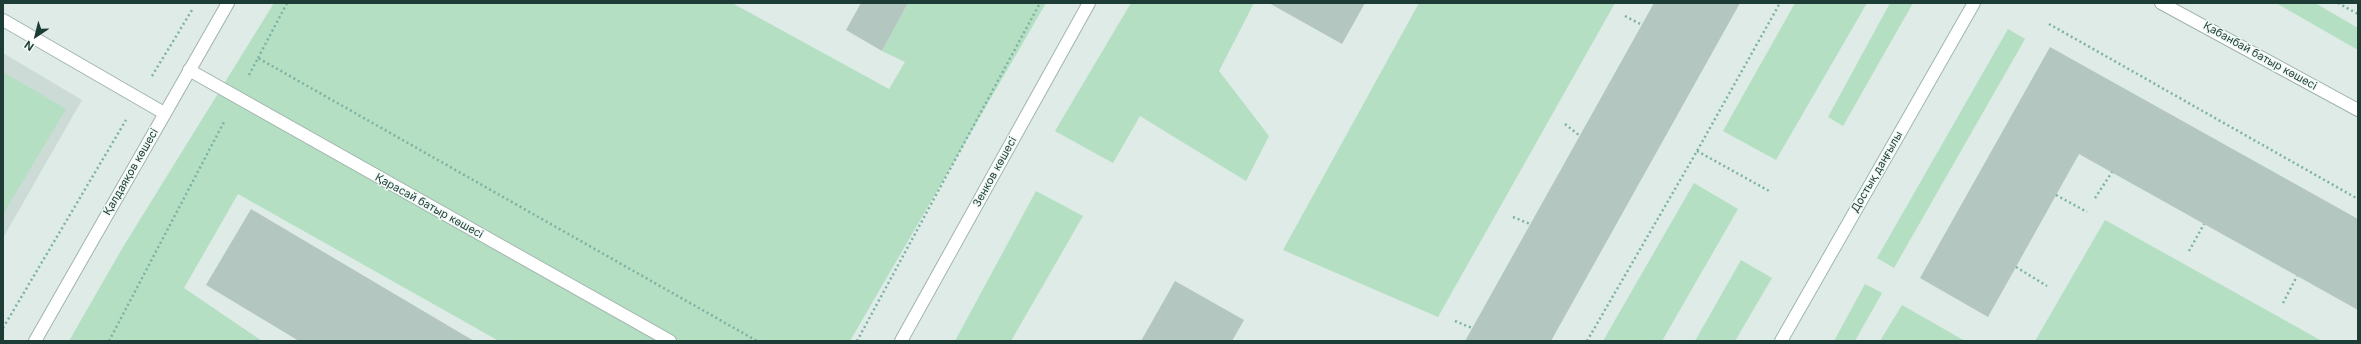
<!DOCTYPE html>
<meta charset="utf-8">
<style>
body{margin:0}
#map{position:relative;width:2361px;height:344px;overflow:hidden;background:#deebe6;font-family:Inter,sans-serif}
canvas{display:block}
.frame{position:absolute;inset:0;border:4px solid #1e3c36;pointer-events:none}
.north{position:absolute;left:16px;top:16px;width:40px;height:40px;-webkit-text-stroke:3px #eff8f4;paint-order:stroke;rotate:215deg;font-size:11px;font-weight:700;line-height:16px;text-align:center;color:#1e3c36}
.north::after{content:'';display:block;margin:auto;width:14px;height:18px;background:#1e3c36;clip-path:polygon(50% 0,100% 100%,50% 72%,0 100%)}
</style>
<div id="map">
<canvas width="2361" height="344"></canvas>
<div class="frame"></div>
<div class="north">N</div>
</div>
<script>
const ctx = document.querySelector('canvas').getContext('2d');
ctx.lineJoin = 'round';
function paint(path, color) {
  ctx.fillStyle = color;
  ctx.fill(path, 'evenodd');
}
function shape(rows) {
  const path = new Path2D();
  for (const r of rows) {
    path.moveTo(r[0], r[1]);
    for (let i = 2; i < r.length; i += 2) path.lineTo(r[i], r[i + 1]);
  }
  return path;
}
function trace(path, color, width, dash) {
  ctx.strokeStyle = color;
  ctx.lineWidth = width;
  ctx.lineCap = dash ? 'butt' : 'round';
  ctx.setLineDash(dash || []);
  ctx.stroke(path);
}
function write(font, color, halo, rows, align = 'center') {
  ctx.font = font + ' Inter,sans-serif';
  ctx.lineWidth = 3;
  ctx.setLineDash([]);
  ctx.textBaseline = 'middle';
  ctx.strokeStyle = halo;
  ctx.fillStyle = color;
  for (const [text, x, y, turn = 0] of rows) {
    ctx.save();
    ctx.translate(x, y);
    ctx.rotate((+turn || 0) * Math.PI / 180);
    ctx.textAlign = isNaN(turn) ? turn : align;
    if (halo) ctx.strokeText(text, 0, 0);
    ctx.fillText(text, 0, 0);
    ctx.restore();
  }
}
const built = shape([
 [3,53,82,100,3,238]
]);
const green = shape([
 [274,3,732,3,889,89,905,62,882,51,908,3,1046,3,850,341,499,341,238,194,184,288,262,341,69,341,123,247],
 [1131,3,1254,3,1219,71,1269,136,1246,181,1140,116,1113,163,1055,131],
 [1419,3,1615,3,1438,317,1283,250],
 [1795,3,1867,3,1776,160,1723,131],
 [1890,3,1913,3,1843,126,1828,117],
 [2276,3,2315,3,2358,28,2358,50],
 [2008,29,2025,39,1894,268,1877,258],
 [3,72,66,109,3,214],
 [1694,183,1738,209,1662,341,1603,341],
 [1036,191,1083,216,1011,341,955,341],
 [2105,220,2322,341,2035,341],
 [1741,260,1772,278,1735,341,1695,341],
 [1865,284,1882,293,1855,341,1834,341],
 [1902,305,1965,341,1880,341]
]);
const building = shape([
 [861,3,908,3,882,51,846,30],
 [1269,3,1365,3,1342,44],
 [1654,3,1740,3,1551,341,1465,341],
 [2050,47,2358,219,2358,310,2079,154,1988,317,1920,278],
 [251,209,474,341,299,341,206,285],
 [1175,281,1244,320,1232,341,1141,341]
]);
const path = shape([
 [2338,3,2358,14],
 [1625,16,1642,25],
 [2049,24,2358,199],
 [258,58,287,3],
 [249,75,258,58,757,341],
 [152,76,192,10],
 [1565,124,1580,136],
 [1697,151,1771,192],
 [2056,195,2087,212],
 [2095,198,2112,172],
 [1513,217,1530,224],
 [2189,251,2204,224],
 [2016,267,2047,286],
 [2283,303,2297,276],
 [1455,321,1472,328],
 [3,328,126,120],
 [109,341,225,120],
 [857,341,1040,3],
 [1587,341,1697,151,1780,3]
]);
const minor = shape([
 [3,20,164,113],
 [189,70,670,341],
 [901,341,1089,3]
]);
const tertiary = shape([
 [2161,3,2358,110],
 [35,341,228,3]
]);
const secondary = shape([
 [1781,341,1974,3]
]);
const streetNames = [
 ["Қабанбай батыр көшесі",2260,56,29],
 ["Қалдаяқов көшесі",131,172,-60],
 ["Зенков көшесі",995,172,-61],
 ["Достық даңғылы",1877,172,-60],
 ["Қарасай батыр көшесі",429,206,29]
];
paint(built, '#ccdbd5');
paint(green, '#b4dfc2');
paint(building, '#b3c6bf');
trace(minor, '#a1b3ae', 14);
trace(tertiary, '#a1b3ae', 14);
trace(secondary, '#9cb8af', 14);
trace(path, '#7bb2a4', 2.5, [2, 3]);
trace(minor, '#fff', 12);
trace(tertiary, '#fff', 12);
trace(secondary, '#fff', 12);
write('11px', '#1e3c36', '#eff8f4', streetNames);
</script>
